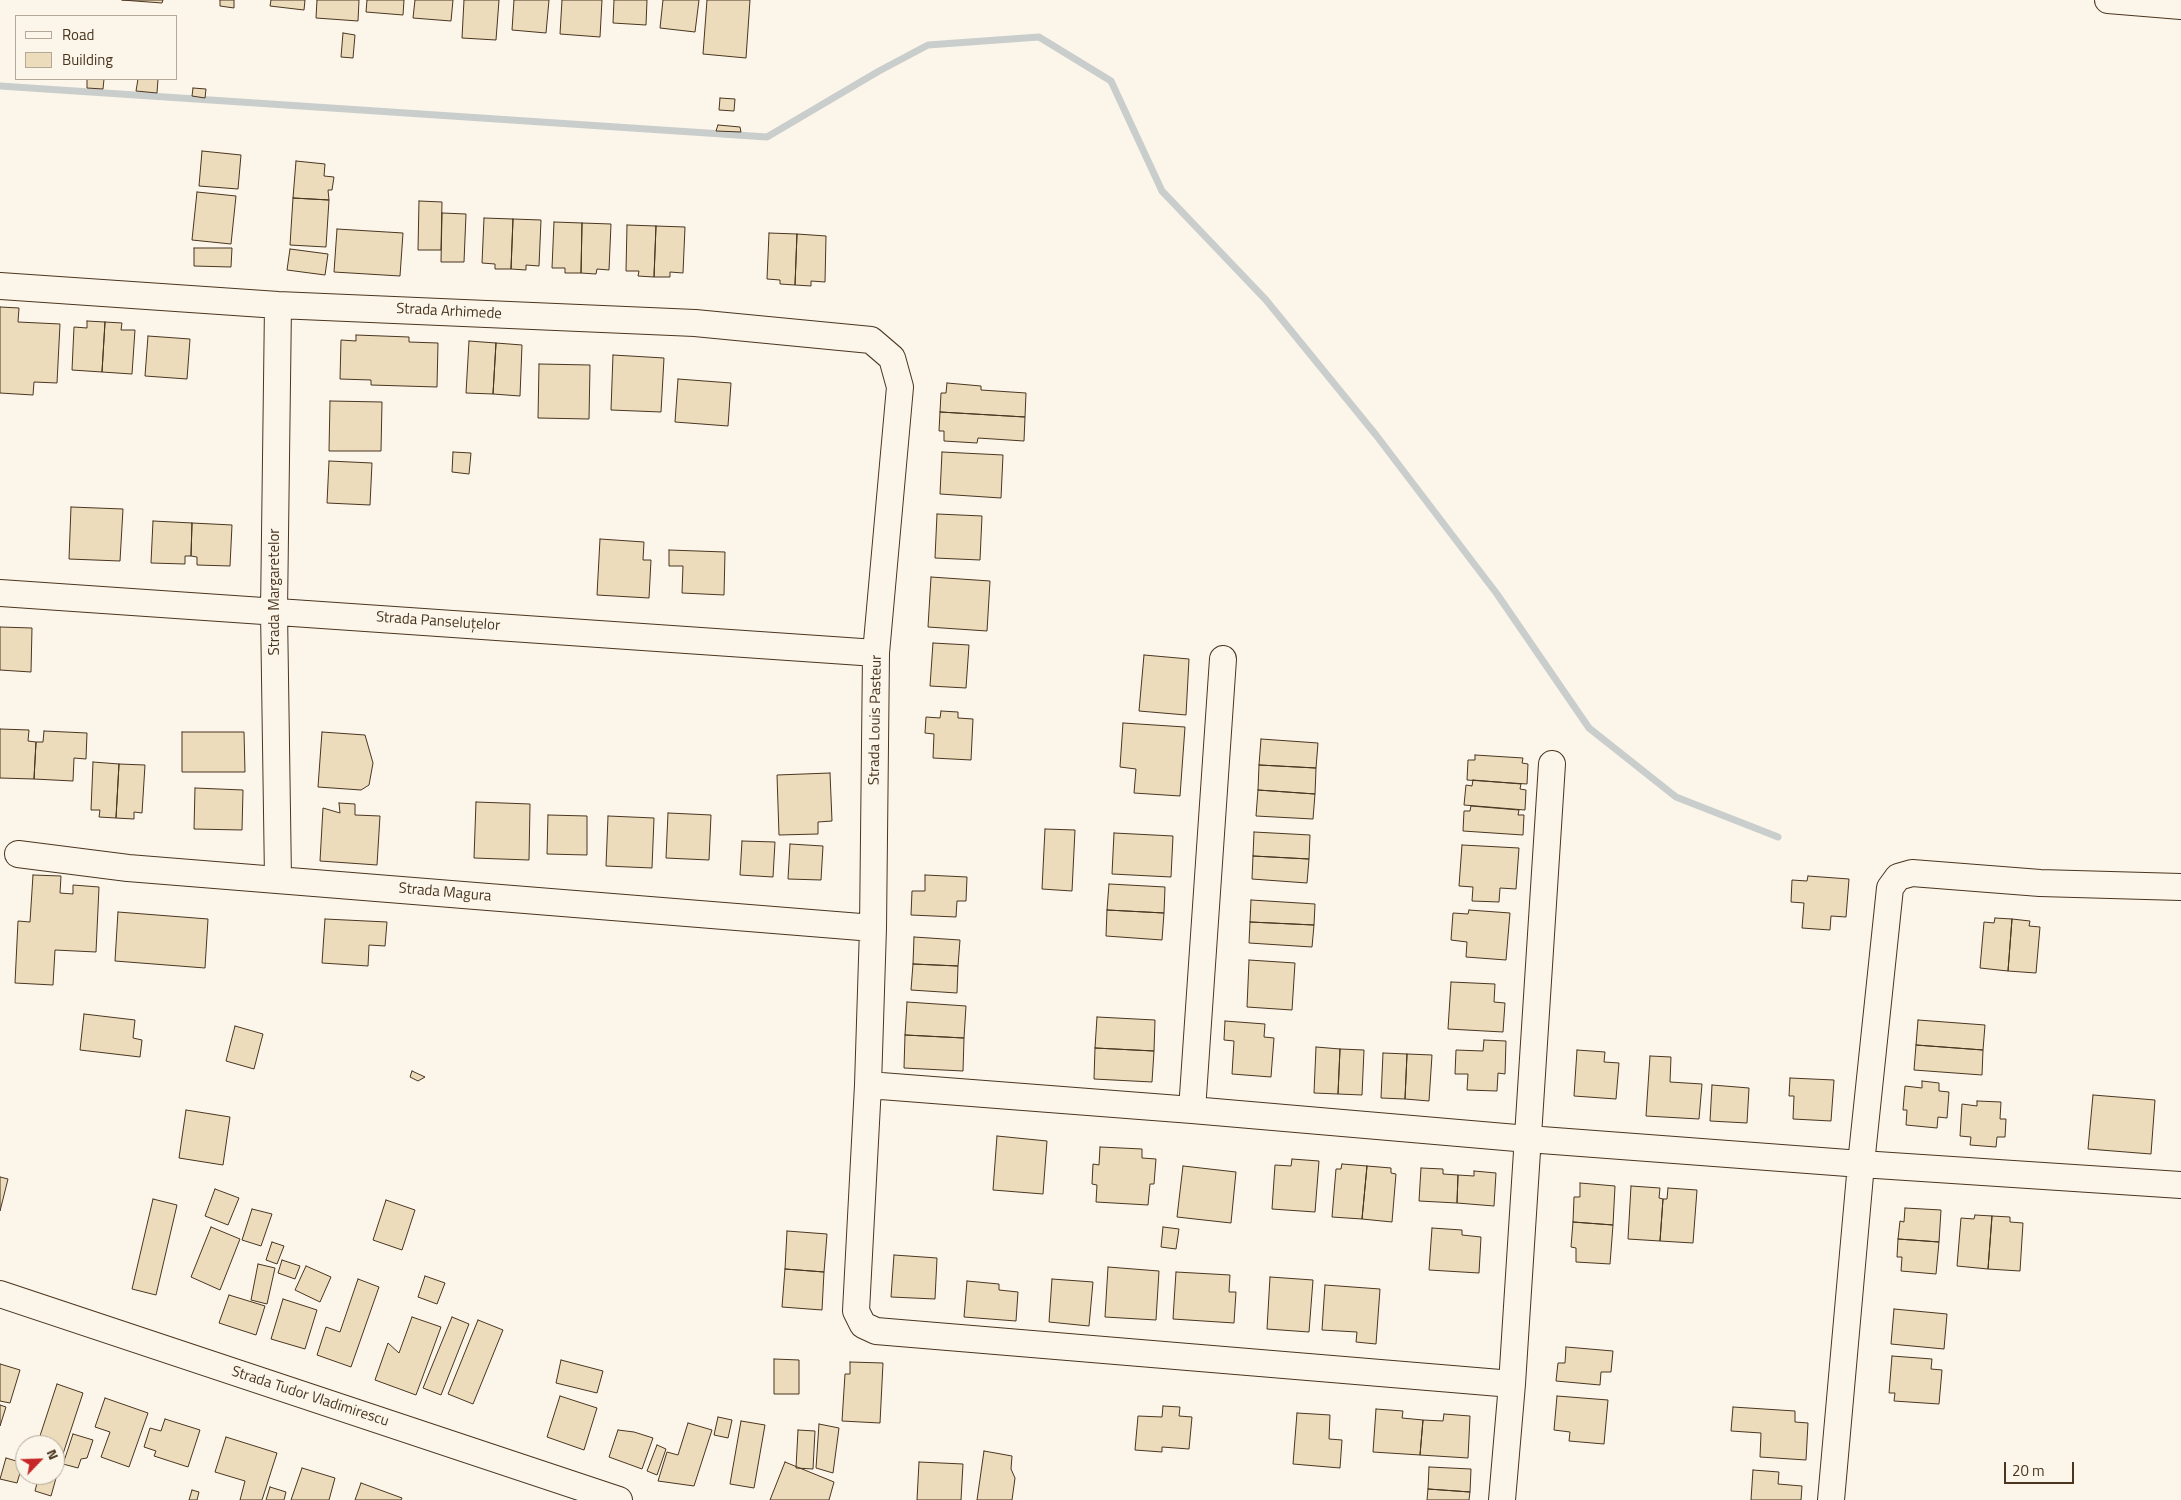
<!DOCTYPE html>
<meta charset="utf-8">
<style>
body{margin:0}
#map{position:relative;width:2181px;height:1500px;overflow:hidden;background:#fbf6e9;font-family:"Titillium Web",sans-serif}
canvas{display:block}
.legend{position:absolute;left:15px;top:15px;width:162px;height:65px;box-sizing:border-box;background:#fbf6e9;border:1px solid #b4a999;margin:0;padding:6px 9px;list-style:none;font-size:15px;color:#4a3520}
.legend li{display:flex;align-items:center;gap:10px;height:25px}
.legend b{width:25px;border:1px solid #b4a999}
.north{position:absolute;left:15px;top:1435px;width:50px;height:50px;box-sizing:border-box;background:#fbf6e9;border:1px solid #b4a999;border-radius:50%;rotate:66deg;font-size:14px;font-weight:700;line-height:20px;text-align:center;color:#4a3520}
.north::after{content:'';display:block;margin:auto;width:18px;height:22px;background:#c62828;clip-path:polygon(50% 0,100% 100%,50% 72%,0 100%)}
.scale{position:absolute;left:2004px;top:1462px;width:70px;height:22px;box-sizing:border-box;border:2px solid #4a3520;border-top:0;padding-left:6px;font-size:15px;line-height:18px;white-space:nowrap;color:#4a3520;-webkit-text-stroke:4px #fbf6e9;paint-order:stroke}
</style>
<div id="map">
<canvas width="2181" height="1500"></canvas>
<ul class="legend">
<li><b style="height:6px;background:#fbf6e9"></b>Road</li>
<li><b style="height:14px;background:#ecdcbc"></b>Building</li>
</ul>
<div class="north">N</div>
<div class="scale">20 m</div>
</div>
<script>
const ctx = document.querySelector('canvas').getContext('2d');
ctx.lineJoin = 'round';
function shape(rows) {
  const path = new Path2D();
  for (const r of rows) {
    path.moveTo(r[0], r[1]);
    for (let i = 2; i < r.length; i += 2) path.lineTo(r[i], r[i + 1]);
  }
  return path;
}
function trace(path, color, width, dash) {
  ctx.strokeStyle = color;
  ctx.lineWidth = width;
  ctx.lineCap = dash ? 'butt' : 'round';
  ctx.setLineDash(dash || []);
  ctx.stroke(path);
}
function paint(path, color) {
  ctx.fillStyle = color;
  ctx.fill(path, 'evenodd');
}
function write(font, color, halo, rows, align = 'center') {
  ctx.font = font + ' "Titillium Web",sans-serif';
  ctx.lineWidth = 4;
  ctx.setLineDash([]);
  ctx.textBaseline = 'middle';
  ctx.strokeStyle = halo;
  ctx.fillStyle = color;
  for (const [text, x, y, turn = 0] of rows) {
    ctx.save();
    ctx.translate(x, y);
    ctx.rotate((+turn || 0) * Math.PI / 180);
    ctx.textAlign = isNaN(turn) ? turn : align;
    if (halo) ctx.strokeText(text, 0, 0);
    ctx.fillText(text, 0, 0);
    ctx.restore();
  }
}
const stream = shape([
 [0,86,767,137,879,71,928,45,1039,37,1111,81,1162,191,1266,300,1376,435,1497,594,1589,728,1676,797,1778,837]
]);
const building = shape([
 [122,0,163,0,162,3,122,0],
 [220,0,234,0,234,8,220,6,220,0],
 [271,0,305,0,304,10,270,6,271,0],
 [317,0,359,0,358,21,316,18,317,0],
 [367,0,404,0,403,15,366,12,367,0],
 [415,0,453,0,451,21,413,18,415,0],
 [464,0,499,0,496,40,462,38,464,0],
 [514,0,549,0,546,33,512,30,514,0],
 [562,0,602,0,600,37,560,34,562,0],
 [614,0,647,0,646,25,613,23,614,0],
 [663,0,699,0,695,32,660,28,663,0],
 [707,0,750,0,746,58,703,54,707,0],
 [343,33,355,35,353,58,341,57,343,33],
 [87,79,104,79,103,89,87,88,87,79],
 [138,79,158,79,157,93,136,91,138,79],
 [193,88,206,89,205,98,192,96,193,88],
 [720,98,735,99,734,111,719,110,720,98],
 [718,125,740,127,741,132,716,131,718,125],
 [202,151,241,155,238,189,199,186,202,151],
 [296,161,325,164,324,176,334,177,332,190,328,190,329,200,293,198,296,161],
 [197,192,236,196,231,244,192,240,197,192],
 [293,198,329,200,326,247,290,245,293,198],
 [419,201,442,202,441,250,418,250,419,201],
 [442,213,466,214,464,262,441,262,442,213],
 [484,218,513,219,511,269,495,269,495,264,482,263,484,218],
 [513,219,541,220,539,266,526,265,526,270,511,269,513,219],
 [554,222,582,223,581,273,565,273,565,268,552,268,554,222],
 [582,223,611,224,609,270,597,269,596,274,581,273,582,223],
 [627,225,656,226,654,277,638,276,639,271,626,271,627,225],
 [656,226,685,227,683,273,670,272,670,277,654,277,656,226],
 [337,229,403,233,400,276,334,272,337,229],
 [769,233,797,234,795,285,780,284,780,280,767,279,769,233],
 [797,234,826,236,825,282,811,281,811,286,795,285,797,234],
 [194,248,232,248,231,267,194,266,194,248],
 [290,249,328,254,325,275,287,270,290,249],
 [0,307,19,308,18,322,60,324,57,383,34,382,33,395,0,393,0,307],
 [87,321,105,322,102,372,72,370,74,327,87,328,87,321],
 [105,322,122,323,121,330,135,330,132,374,102,372,105,322],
 [356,335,409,337,409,342,438,343,437,387,371,385,371,380,340,379,341,340,356,341,356,335],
 [148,336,190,339,187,379,145,376,148,336],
 [469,341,496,343,493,394,466,393,469,341],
 [496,343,522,345,520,396,493,394,496,343],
 [613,355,664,358,661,412,611,410,613,355],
 [539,364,590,365,589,419,538,418,539,364],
 [678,379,731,383,728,426,675,422,678,379],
 [947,383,981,386,981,390,1026,393,1025,417,940,412,941,393,946,393,947,383],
 [330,401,382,402,381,451,329,451,330,401],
 [940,412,1025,417,1024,441,978,438,977,443,944,441,944,431,939,431,940,412],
 [453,452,471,453,469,474,452,472,453,452],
 [942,452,1003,455,1001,498,940,494,942,452],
 [329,461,372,463,370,505,327,503,329,461],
 [71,507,123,509,120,561,69,559,71,507],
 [937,514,982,516,980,560,935,558,937,514],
 [153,521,192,523,191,556,185,556,185,564,151,563,153,521],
 [192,523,232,525,230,566,197,565,197,557,191,556,192,523],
 [600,539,644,542,643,560,651,560,649,598,597,595,600,539],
 [669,550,725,552,724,595,682,593,683,566,669,566,669,550],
 [931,577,990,581,987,631,928,627,931,577],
 [0,627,32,628,31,672,0,670,0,627],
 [933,643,969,645,966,688,930,686,933,643],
 [1144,655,1189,659,1186,715,1139,711,1144,655],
 [941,711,958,712,958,718,973,719,971,760,933,758,934,734,925,733,926,717,940,718,941,711],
 [1123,723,1185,727,1180,796,1134,793,1136,769,1120,767,1123,723],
 [0,729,29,730,28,741,36,742,34,779,0,778,0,729],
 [44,731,87,733,86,759,74,758,73,781,34,779,36,742,43,742,44,731],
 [182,732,244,732,245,772,182,772,182,732],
 [322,732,365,735,373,763,369,785,361,790,318,787,322,732],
 [1261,739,1318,743,1316,768,1259,765,1261,739],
 [1475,755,1523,758,1522,763,1528,764,1527,784,1467,780,1468,760,1475,760,1475,755],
 [93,762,119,764,116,818,99,817,100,810,91,810,93,762],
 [119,764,145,765,142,813,134,812,134,819,116,818,119,764],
 [1259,765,1316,768,1315,794,1258,790,1259,765],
 [830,773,832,821,818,822,818,834,779,835,777,775,830,773],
 [1473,780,1521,784,1520,789,1526,790,1525,810,1464,805,1466,785,1472,786,1473,780],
 [195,788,243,790,242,830,194,829,195,788],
 [1258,790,1315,794,1313,819,1256,816,1258,790],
 [476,802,530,804,529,860,474,858,476,802],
 [339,803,355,804,355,815,380,816,377,865,320,861,323,808,340,813,339,803],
 [1471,806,1519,810,1518,815,1524,815,1523,835,1463,831,1464,811,1470,811,1471,806],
 [668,813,711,815,709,860,666,858,668,813],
 [548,815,587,816,587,855,547,854,548,815],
 [608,816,654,818,652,868,606,866,608,816],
 [1045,829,1075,830,1072,891,1042,889,1045,829],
 [1254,832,1310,835,1309,859,1253,856,1254,832],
 [1114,833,1173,836,1171,877,1112,874,1114,833],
 [742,841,775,842,773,877,740,875,742,841],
 [790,844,823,846,821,880,788,879,790,844],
 [1462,845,1519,848,1516,889,1500,888,1499,902,1472,901,1473,887,1459,886,1462,845],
 [1253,856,1309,859,1307,883,1252,879,1253,856],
 [33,875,61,876,60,893,73,894,73,885,99,887,96,952,55,950,53,985,15,983,18,921,30,922,33,875],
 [925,875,967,877,966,901,957,901,956,917,911,915,912,891,925,891,925,875],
 [1808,876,1849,879,1846,917,1831,916,1830,930,1802,928,1804,903,1791,902,1792,880,1807,881,1808,876],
 [1109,884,1165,887,1164,913,1107,910,1109,884],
 [1251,900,1315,904,1314,925,1250,922,1251,900],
 [1107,910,1164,913,1162,940,1106,936,1107,910],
 [1469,910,1510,913,1506,960,1466,957,1467,942,1451,940,1453,913,1468,914,1469,910],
 [118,912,208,919,205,968,115,961,118,912],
 [1995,918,2012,919,2008,971,1980,968,1984,922,1994,923,1995,918],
 [325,919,387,922,385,946,369,945,368,966,322,963,325,919],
 [2012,919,2030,921,2029,926,2040,927,2036,973,2008,971,2012,919],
 [1250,922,1314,925,1312,947,1249,943,1250,922],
 [914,937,960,940,958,966,913,964,914,937],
 [1249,960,1295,963,1292,1010,1247,1007,1249,960],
 [913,964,958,966,957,993,911,990,913,964],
 [1451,982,1495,984,1494,1002,1505,1003,1503,1032,1448,1029,1451,982],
 [907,1002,966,1006,964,1038,905,1035,907,1002],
 [84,1014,135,1020,133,1038,142,1040,140,1057,80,1050,84,1014],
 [1097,1017,1155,1020,1154,1051,1095,1048,1097,1017],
 [1918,1020,1985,1025,1983,1050,1916,1045,1918,1020],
 [1225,1021,1265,1024,1264,1037,1274,1038,1271,1077,1232,1074,1234,1041,1224,1040,1225,1021],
 [235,1026,263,1034,254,1069,226,1061,235,1026],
 [905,1035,964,1038,963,1071,904,1068,905,1035],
 [1484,1040,1506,1041,1505,1074,1498,1073,1497,1091,1467,1090,1468,1074,1455,1074,1456,1050,1483,1051,1484,1040],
 [1916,1045,1983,1050,1982,1075,1914,1070,1916,1045],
 [1316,1047,1340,1049,1338,1094,1314,1093,1316,1047],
 [1095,1048,1154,1051,1152,1082,1094,1079,1095,1048],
 [1340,1049,1364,1050,1362,1095,1338,1094,1340,1049],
 [1577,1050,1605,1052,1604,1062,1619,1063,1616,1099,1574,1096,1577,1050],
 [1383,1053,1407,1054,1405,1099,1381,1098,1383,1053],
 [1407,1054,1432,1055,1429,1101,1405,1099,1407,1054],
 [1650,1056,1671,1057,1670,1082,1702,1084,1699,1119,1646,1116,1650,1056],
 [412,1071,425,1077,418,1081,410,1077,412,1071],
 [1790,1078,1834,1080,1831,1121,1793,1119,1794,1096,1789,1096,1790,1078],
 [1922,1081,1939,1083,1939,1091,1949,1092,1947,1118,1938,1117,1937,1128,1906,1125,1907,1110,1903,1110,1905,1086,1922,1088,1922,1081],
 [1712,1085,1749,1088,1747,1123,1710,1121,1712,1085],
 [2093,1095,2155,1100,2151,1154,2088,1149,2093,1095],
 [1977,1101,2001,1102,2000,1119,2006,1119,2005,1137,1997,1137,1996,1147,1970,1145,1971,1137,1960,1136,1962,1104,1977,1106,1977,1101],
 [186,1110,230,1117,223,1165,179,1158,186,1110],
 [997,1136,1047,1141,1043,1194,993,1190,997,1136],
 [1100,1147,1142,1149,1142,1158,1156,1159,1154,1184,1150,1184,1148,1205,1096,1202,1097,1185,1092,1184,1093,1164,1099,1165,1100,1147],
 [1292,1159,1319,1161,1315,1212,1272,1209,1275,1165,1291,1166,1292,1159],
 [1342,1164,1367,1166,1362,1219,1332,1217,1336,1169,1341,1169,1342,1164],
 [1183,1166,1236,1172,1231,1223,1177,1217,1183,1166],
 [1367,1166,1391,1168,1391,1173,1396,1174,1392,1222,1362,1219,1367,1166],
 [1421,1168,1443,1169,1443,1174,1458,1175,1457,1203,1419,1201,1421,1168],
 [1474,1171,1496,1173,1494,1206,1457,1203,1458,1175,1474,1176,1474,1171],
 [0,1177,8,1179,0,1211,0,1177],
 [1580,1183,1615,1186,1613,1225,1573,1222,1574,1197,1580,1197,1580,1183],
 [1631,1186,1660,1188,1659,1198,1663,1199,1660,1241,1628,1239,1631,1186],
 [1668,1188,1697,1190,1693,1243,1660,1241,1663,1199,1667,1199,1668,1188],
 [215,1189,239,1198,228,1225,205,1216,215,1189],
 [153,1199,177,1205,156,1295,132,1289,153,1199],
 [386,1200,415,1210,402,1250,373,1240,386,1200],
 [1905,1208,1941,1210,1939,1242,1898,1239,1900,1221,1904,1222,1905,1208],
 [252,1209,272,1214,261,1246,242,1240,252,1209],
 [1975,1215,1992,1216,1988,1269,1957,1266,1961,1218,1974,1219,1975,1215],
 [1992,1216,2010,1217,2010,1222,2023,1223,2020,1271,1988,1269,1992,1216],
 [1573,1222,1613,1225,1610,1264,1576,1262,1576,1248,1571,1247,1573,1222],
 [211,1227,240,1239,220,1290,191,1277,211,1227],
 [1163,1227,1179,1229,1176,1249,1161,1247,1163,1227],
 [1432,1228,1462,1230,1462,1235,1481,1237,1479,1273,1429,1270,1432,1228],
 [787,1231,827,1234,824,1272,785,1269,787,1231],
 [1898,1239,1939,1242,1936,1274,1901,1271,1902,1257,1897,1257,1898,1239],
 [272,1242,284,1246,277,1264,266,1260,272,1242],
 [894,1255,937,1258,935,1299,891,1297,894,1255],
 [282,1260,300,1266,295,1279,278,1273,282,1260],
 [258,1264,275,1268,267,1304,251,1300,258,1264],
 [306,1266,331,1277,320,1302,295,1290,306,1266],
 [1108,1267,1159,1271,1156,1320,1105,1317,1108,1267],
 [785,1269,824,1272,822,1310,782,1307,785,1269],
 [1176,1272,1230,1275,1229,1292,1236,1292,1234,1323,1173,1319,1176,1272],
 [425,1276,445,1283,437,1304,418,1297,425,1276],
 [1270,1277,1313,1280,1309,1332,1267,1329,1270,1277],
 [358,1279,379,1287,351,1367,317,1355,326,1327,340,1332,358,1279],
 [1052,1279,1093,1282,1089,1326,1049,1322,1052,1279],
 [967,1281,999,1284,999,1290,1018,1292,1016,1321,964,1317,967,1281],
 [1325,1285,1380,1289,1376,1344,1356,1342,1357,1332,1322,1330,1325,1285],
 [229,1295,265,1306,256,1335,219,1323,229,1295],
 [283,1299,317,1310,305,1349,271,1339,283,1299],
 [1894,1309,1947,1314,1944,1349,1891,1344,1894,1309],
 [412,1317,441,1327,416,1395,375,1380,388,1343,399,1353,412,1317],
 [452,1317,469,1324,441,1395,423,1388,452,1317],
 [478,1320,503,1330,473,1404,448,1394,478,1320],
 [1566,1347,1613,1351,1611,1372,1601,1372,1600,1385,1556,1381,1558,1363,1565,1363,1566,1347],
 [1892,1356,1932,1359,1931,1369,1942,1370,1939,1404,1894,1401,1895,1393,1889,1393,1892,1356],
 [774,1359,799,1360,799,1394,774,1394,774,1359],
 [561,1360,603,1371,597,1393,556,1383,561,1360],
 [850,1362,883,1363,880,1423,842,1421,845,1374,850,1374,850,1362],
 [0,1364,20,1370,10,1403,0,1401,0,1364],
 [57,1384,83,1393,61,1460,55,1458,55,1445,37,1445,57,1384],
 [560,1396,597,1408,584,1450,547,1437,560,1396],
 [1557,1396,1608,1400,1604,1444,1569,1441,1570,1432,1554,1430,1557,1396],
 [105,1398,148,1413,129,1467,101,1457,110,1432,95,1427,105,1398],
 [0,1405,6,1407,0,1426,0,1405],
 [1163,1406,1180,1407,1179,1416,1192,1417,1189,1449,1162,1447,1162,1452,1135,1450,1138,1416,1162,1417,1163,1406],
 [1733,1407,1795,1411,1795,1422,1808,1423,1806,1460,1760,1457,1761,1433,1731,1431,1733,1407],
 [1376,1409,1403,1411,1402,1418,1423,1420,1420,1455,1373,1452,1376,1409],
 [1297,1413,1330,1415,1329,1439,1342,1440,1340,1468,1293,1464,1297,1413],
 [1444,1414,1470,1416,1468,1458,1420,1455,1423,1420,1443,1421,1444,1414],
 [718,1417,732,1420,728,1438,714,1435,718,1417],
 [165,1419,200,1430,188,1467,154,1456,156,1451,144,1447,150,1428,161,1431,165,1419],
 [741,1421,765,1425,754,1488,730,1484,741,1421],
 [688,1423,712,1430,694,1486,658,1481,667,1452,678,1455,688,1423],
 [819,1424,839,1428,833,1473,816,1468,819,1424],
 [618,1430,634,1432,653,1438,642,1469,609,1457,618,1430],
 [798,1430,815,1431,813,1469,796,1468,798,1430],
 [73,1434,93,1440,87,1458,81,1459,78,1468,63,1464,73,1434],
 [226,1437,277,1453,262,1500,240,1500,245,1481,215,1472,226,1437],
 [657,1445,666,1449,657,1475,647,1471,657,1445],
 [984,1451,1012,1456,1011,1469,1015,1478,1012,1500,977,1500,984,1451],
 [6,1458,23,1463,17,1483,0,1479,6,1458],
 [785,1462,834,1482,829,1500,770,1500,785,1462],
 [919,1462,963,1464,961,1500,917,1500,919,1462],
 [1429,1467,1471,1469,1470,1492,1428,1489,1429,1467],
 [302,1468,335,1478,329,1500,291,1500,302,1468],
 [55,1470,58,1471,51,1496,35,1491,39,1475,55,1475,55,1470],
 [1753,1470,1779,1472,1778,1484,1802,1486,1801,1500,1751,1500,1753,1470],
 [361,1483,402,1498,401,1500,355,1500,361,1483],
 [270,1487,286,1492,284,1500,266,1500,270,1487],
 [1428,1489,1470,1492,1469,1500,1427,1500,1428,1489],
 [192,1490,199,1492,197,1500,189,1500,192,1490]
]);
const minor = shape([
 [2108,0,2181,6],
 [0,286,278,305,695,323,871,340,892,358,900,387,876,653,873,928,868,1085,856,1311,863,1325,876,1331,1512,1384],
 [0,593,876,653],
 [18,854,128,868,873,928],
 [278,879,274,611,278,305],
 [868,1085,1192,1110,1528,1139,1861,1164,2181,1185],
 [1192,1110,1223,659],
 [0,1294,619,1500],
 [1502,1500,1512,1384,1552,764],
 [1831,1500,1861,1164,1890,888,1898,877,1912,873,2040,883,2181,887]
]);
const streetNames = [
 ["Strada Arhimede",449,312,3],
 ["Strada Margaretelor",275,592,-90],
 ["Strada Panseluțelor",438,622,4],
 ["Strada Louis Pasteur",876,720,-89],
 ["Strada Magura",445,893,5],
 ["Strada Tudor Vladimirescu",310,1397,18]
];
trace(stream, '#c9cecd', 7);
paint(building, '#ecdcbc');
trace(building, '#4a3520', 1);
trace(minor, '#4a3520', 28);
trace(minor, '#fbf6e9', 26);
write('15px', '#4a3520', '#fbf6e9', streetNames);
</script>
